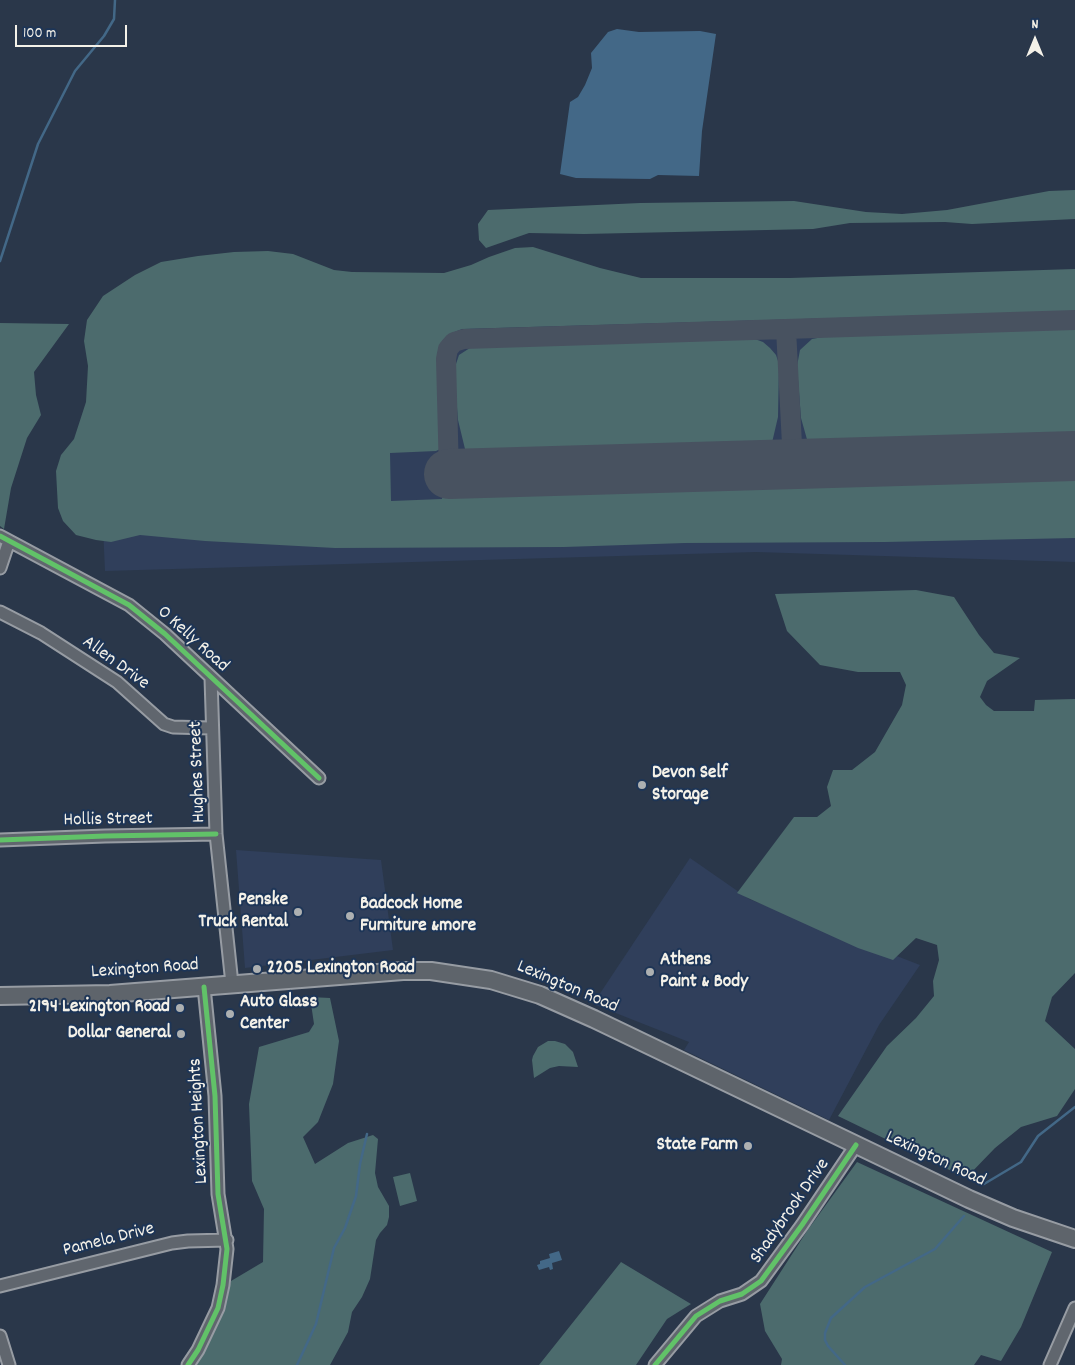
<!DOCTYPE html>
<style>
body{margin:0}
#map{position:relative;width:1075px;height:1365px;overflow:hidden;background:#2a374a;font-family:Dekko,sans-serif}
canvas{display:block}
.north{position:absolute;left:1010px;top:15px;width:50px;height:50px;-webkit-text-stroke:4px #1d3557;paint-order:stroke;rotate:0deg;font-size:14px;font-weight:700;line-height:20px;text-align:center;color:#f4f1e8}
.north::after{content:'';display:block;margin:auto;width:18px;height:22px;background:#f4f1e8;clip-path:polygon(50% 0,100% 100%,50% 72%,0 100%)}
.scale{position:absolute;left:15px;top:25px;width:112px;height:22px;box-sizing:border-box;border:2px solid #f4f1e8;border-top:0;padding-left:6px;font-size:15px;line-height:18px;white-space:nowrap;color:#f4f1e8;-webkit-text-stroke:4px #1d3557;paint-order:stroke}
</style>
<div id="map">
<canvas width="1075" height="1365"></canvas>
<div class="north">N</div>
<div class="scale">100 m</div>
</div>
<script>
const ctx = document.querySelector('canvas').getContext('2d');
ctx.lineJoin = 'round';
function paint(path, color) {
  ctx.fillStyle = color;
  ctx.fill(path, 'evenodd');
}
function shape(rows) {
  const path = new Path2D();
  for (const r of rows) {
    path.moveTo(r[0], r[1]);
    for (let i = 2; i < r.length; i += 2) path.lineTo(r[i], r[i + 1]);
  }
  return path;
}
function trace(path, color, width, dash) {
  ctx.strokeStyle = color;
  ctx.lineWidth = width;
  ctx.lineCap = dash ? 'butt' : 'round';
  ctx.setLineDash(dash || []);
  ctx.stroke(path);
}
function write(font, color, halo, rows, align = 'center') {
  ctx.font = font + ' Dekko,sans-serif';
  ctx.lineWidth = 4;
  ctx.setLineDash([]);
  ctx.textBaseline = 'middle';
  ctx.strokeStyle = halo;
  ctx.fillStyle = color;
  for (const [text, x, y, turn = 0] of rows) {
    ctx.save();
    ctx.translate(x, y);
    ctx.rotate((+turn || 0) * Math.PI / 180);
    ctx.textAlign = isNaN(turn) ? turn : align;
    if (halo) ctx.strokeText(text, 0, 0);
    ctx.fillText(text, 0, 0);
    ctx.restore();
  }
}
const built = shape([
 [1075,298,1075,562,756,552,105,571,97,395,403,323],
 [236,850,381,860,393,950,245,968],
 [690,858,749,899,920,965,879,1025,829,1120,684,1050,689,1042,593,1004]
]);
const green = shape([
 [1075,190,1075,219,972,224,945,222,850,223,813,229,584,234,529,233,486,248,479,240,478,224,488,210,640,203,794,201,866,212,902,214,947,210,1049,191],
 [533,247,600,268,641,278,790,278,1075,269,1075,311,462,329,450,334,443,340,437,354,440,449,436,451,390,453,391,501,442,499,443,493,1075,474,1075,538,885,542,685,543,564,547,335,548,205,541,140,535,111,542,96,540,76,535,63,521,58,508,56,471,61,455,74,439,86,402,88,366,84,341,87,320,103,296,135,275,161,262,198,256,234,252,268,251,293,254,334,270,352,272,444,273,471,265,489,257,515,248],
 [0,323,69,324,34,372,36,395,41,415,27,438,11,488,4,529,0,526],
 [1075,329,1075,439,813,447,808,443,801,418,797,366,800,350,812,339,828,336],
 [752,338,763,342,770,348,776,355,779,364,778,417,771,447,469,455,465,449,458,420,454,370,459,355,473,346],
 [916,590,954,597,979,635,994,653,1020,658,987,681,980,697,986,705,994,711,1034,711,1035,700,1075,699,1075,973,1052,997,1045,1021,1075,1049,1075,1089,1057,1116,1021,1127,995,1148,966,1178,838,1116,887,1046,916,1018,934,996,933,981,939,960,937,945,916,938,893,960,858,948,737,893,794,817,817,817,831,806,827,787,833,770,852,770,875,752,902,705,906,685,900,672,858,672,820,665,787,631,775,594],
 [310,997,330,998,339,1041,333,1084,318,1122,303,1137,315,1164,348,1143,373,1135,378,1139,375,1173,378,1187,389,1206,389,1217,387,1225,380,1233,376,1240,370,1279,362,1297,352,1312,348,1332,330,1365,194,1365,207,1346,223,1308,231,1281,263,1262,264,1209,252,1181,249,1104,259,1047,309,1032,314,1024],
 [548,1041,555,1041,565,1044,573,1052,578,1067,559,1066,550,1068,534,1078,532,1060,533,1056,538,1047],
 [857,1162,1052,1252,1021,1327,1001,1361,981,1355,974,1365,781,1365,782,1359,765,1331,760,1304,807,1231],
 [410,1173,417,1201,400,1206,393,1177],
 [621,1262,691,1304,667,1319,636,1365,539,1365]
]);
const water = shape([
 [617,29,639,32,700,31,716,34,702,131,699,176,658,175,650,179,576,178,560,174,570,102,578,97,585,85,592,68,591,53,608,32],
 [559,1251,562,1260,552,1263,553,1269,550,1270,549,1267,539,1270,537,1265,540,1264,540,1261,550,1258,549,1254]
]);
const stream = shape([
 [0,261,38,144,75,71,104,36,114,19,115,0],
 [984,1184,1021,1162,1038,1136,1075,1107],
 [297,1365,316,1324,334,1248,345,1228,356,1196,360,1164,367,1134],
 [845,1365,828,1346,825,1340,825,1333,831,1318,865,1287,935,1249,964,1216]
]);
const taxiway = shape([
 [786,329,793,464],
 [449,474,446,359,448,349,454,342,464,339,1075,320]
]);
const runway = shape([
 [449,474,1075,456]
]);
const minor = shape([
 [0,536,129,605,165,634,319,778],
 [0,568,9,541],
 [0,612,41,633,117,682,164,724,173,727,210,728,212,727],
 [211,678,216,834,232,984],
 [0,840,105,836,216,834],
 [0,1286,172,1243,188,1241,227,1240],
 [0,1336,9,1365],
 [188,1365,198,1350,218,1308,223,1285,227,1249,218,1194,215,1096,204,987],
 [655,1365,696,1316,720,1301,742,1294,761,1281,802,1225,856,1145],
 [1050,1365,1075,1308]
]);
const highway = shape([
 [0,996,110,994,403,971,431,971,491,980,540,995,594,1019,969,1199,1013,1218,1075,1239]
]);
const cycleway = shape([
 [0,536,129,605,165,634,319,778],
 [0,840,105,836,216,834],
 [188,1365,198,1350,218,1308,223,1285,227,1249,218,1194,215,1096,204,987],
 [655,1365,696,1316,720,1301,742,1294,761,1281,802,1225,856,1145]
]);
const markers = [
 [642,785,5,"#adb0b1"],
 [298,912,5,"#adb0b1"],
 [350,916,5,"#adb0b1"],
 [257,969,5,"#adb0b1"],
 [650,972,5,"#adb0b1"],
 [180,1008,5,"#adb0b1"],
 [230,1014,5,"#adb0b1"],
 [181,1034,5,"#adb0b1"],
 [748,1146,5,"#adb0b1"]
];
const streetNames = [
 ["O Kelly Road",192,640,42],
 ["Allen Drive",115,664,36],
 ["Hughes Street",199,772,-92],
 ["Hollis Street",108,821,-1],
 ["Lexington Road",145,970,-4],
 ["Lexington Road",567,988,23],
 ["Lexington Heights",200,1121,-93],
 ["Lexington Road",935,1160,25],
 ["Shadybrook Drive",791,1212,-55],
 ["Pamela Drive",109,1241,-14]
];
const poiNames = [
 ["Devon Self",652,774],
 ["Storage",652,796],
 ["Penske",288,901,"right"],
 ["Truck Rental",288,923,"right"],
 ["Badcock Home",360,905],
 ["Furniture &more",360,927],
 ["Athens",660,961],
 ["Paint & Body",660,983],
 ["2205 Lexington Road",267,969],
 ["Auto Glass",240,1003],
 ["Center",240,1025],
 ["2194 Lexington Road",170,1008,"right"],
 ["Dollar General",171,1034,"right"],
 ["State Farm",738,1146,"right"]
];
paint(built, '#303f5b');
paint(green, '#4c6b6d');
paint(water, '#436887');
trace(stream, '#436887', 2.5);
trace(taxiway, '#485260', 20);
trace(runway, '#485260', 50);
trace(minor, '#979ca3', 15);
trace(highway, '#979ca3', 20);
trace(minor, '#60666e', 11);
trace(highway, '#5e646b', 16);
trace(cycleway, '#61c268', 5);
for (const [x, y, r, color] of markers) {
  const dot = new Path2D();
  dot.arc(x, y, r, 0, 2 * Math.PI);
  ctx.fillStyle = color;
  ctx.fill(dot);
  trace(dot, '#1d3557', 2);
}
write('19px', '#f4f1e8', '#1d3557', streetNames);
write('bold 19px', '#f4f1e8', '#1d3557', poiNames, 'left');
</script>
